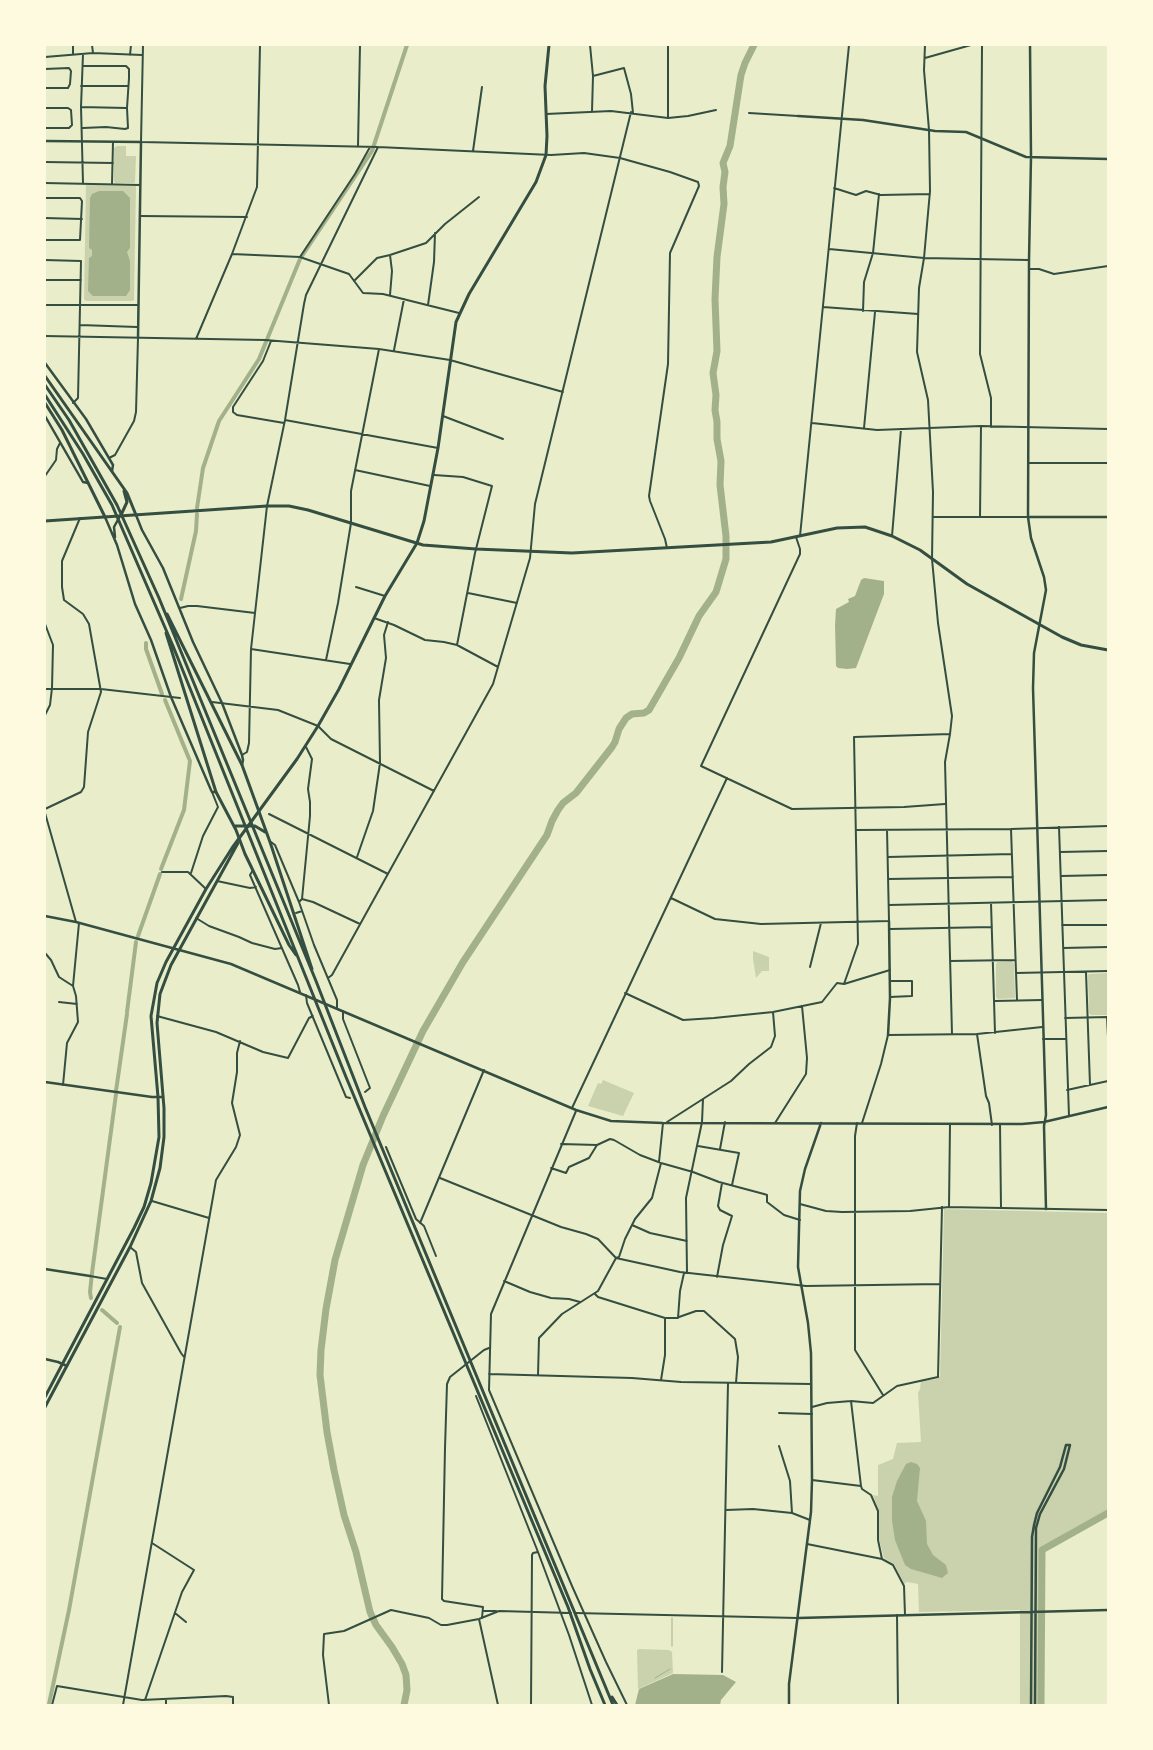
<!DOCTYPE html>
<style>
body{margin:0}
#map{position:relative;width:1153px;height:1750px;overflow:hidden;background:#e9edc9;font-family:Arial,sans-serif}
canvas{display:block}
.frame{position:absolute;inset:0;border:46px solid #fefae0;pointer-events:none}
</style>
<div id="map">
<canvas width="1153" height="1750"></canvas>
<div class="frame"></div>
</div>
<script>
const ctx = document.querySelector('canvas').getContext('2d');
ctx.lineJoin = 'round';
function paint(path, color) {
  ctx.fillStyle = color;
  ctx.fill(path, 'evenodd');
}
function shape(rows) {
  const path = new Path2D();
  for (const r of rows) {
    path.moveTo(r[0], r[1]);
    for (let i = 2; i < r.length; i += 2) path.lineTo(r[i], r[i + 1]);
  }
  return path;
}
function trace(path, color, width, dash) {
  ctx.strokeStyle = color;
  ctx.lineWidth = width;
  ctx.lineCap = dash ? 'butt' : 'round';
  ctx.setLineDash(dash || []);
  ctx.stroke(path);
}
const green = shape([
 [117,146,126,146,126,156,136,156,135,182,134,183,115,183,114,181,114,148],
 [86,185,136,186,134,300,132,301,86,301,84,299],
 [753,951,769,957,769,971,762,971,756,978,753,959],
 [1012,961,1014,964,1015,998,998,999,996,997,996,964,997,962],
 [1108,973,1108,1015,1091,1015,1089,1013,1088,975,1090,974],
 [603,1080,634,1093,623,1116,588,1106,598,1083,601,1084],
 [944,1209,1108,1213,1108,1511,1039,1549,1039,1705,1020,1705,1020,1610,919,1612,918,1584,907,1582,904,1584,894,1564,884,1558,879,1539,879,1511,873,1495,878,1496,878,1465,893,1459,897,1443,921,1442,918,1393,920,1389,921,1381,937,1379,940,1376],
 [639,1649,669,1650,672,1652,673,1673,638,1689,637,1650]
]);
const water = shape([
 [99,191,123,191,130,198,130,248,127,252,130,261,130,290,126,296,93,296,88,291,89,258,92,256,92,250,89,248,90,198,92,194],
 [864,578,884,581,884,594,856,668,847,669,838,668,836,666,835,625,836,609,849,602,848,599,855,596,861,580],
 [911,1462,917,1464,920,1468,917,1501,926,1521,927,1544,933,1555,946,1565,948,1573,942,1578,911,1569,905,1565,895,1540,892,1521,892,1497,897,1481,906,1464],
 [673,1674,723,1675,736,1682,721,1700,720,1705,635,1705,639,1689]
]);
const stream = shape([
 [672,1646,672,1618],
 [655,1678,670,1669]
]);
const canal = shape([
 [197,508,203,468,219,421,259,359,300,259,372,151,407,45],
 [181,599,196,531,197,514],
 [146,643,146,649,162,694],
 [161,869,184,810,190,761,165,700],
 [138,936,160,874],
 [127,1012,136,942],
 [116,1091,127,1014],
 [91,1298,90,1292,92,1273,116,1094],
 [102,1310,117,1323],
 [49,1704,69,1610,120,1327]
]);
const river = shape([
 [404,1705,407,1690,406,1675,402,1664,392,1647,376,1625,370,1612,356,1552,344,1515,334,1470,327,1432,320,1375,321,1350,326,1309,335,1260,363,1165,383,1116,423,1031,463,962,547,835,552,821,558,810,563,803,576,793,612,747,615,742,619,729,626,718,632,714,644,713,649,710,679,658,699,616,716,592,726,559,726,536,720,485,721,461,717,439,717,422,715,410,716,395,713,373,717,351,715,299,717,257,724,204,723,187,725,172,723,163,730,146,741,75,745,63,754,45],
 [1041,1705,1042,1550,1108,1513]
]);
const minor = shape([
 [45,45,47,45],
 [73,45,73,54],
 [92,45,93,53],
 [143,45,141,142,378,147,551,155,584,153,620,158,670,172,698,182,699,186,670,253,668,364,649,496,650,501,665,539,667,548],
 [590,45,593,76,592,111],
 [925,45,924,70,929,130,930,191,924,258,919,288,917,352,928,400,933,492,932,559,938,623,952,716,950,734,945,762,952,1034],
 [982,45,980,354,991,398,991,427],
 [130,55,131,45],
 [45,57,93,53,142,55],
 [925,58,971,45],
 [83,66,126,66,129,69,129,78,127,108,128,128,125,129,106,127,83,128],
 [45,69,69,68,71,71,70,84,68,88,45,88],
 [593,76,624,68,631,94,633,113],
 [81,86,128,86],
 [81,107,126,108],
 [45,108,68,108,71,110,72,125,69,128,45,128],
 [749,113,798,116],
 [546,114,611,111,668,118,688,116,716,110],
 [668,118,668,45],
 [358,146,360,45],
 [473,151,482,87],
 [45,162,113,163],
 [45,183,140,185],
 [83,183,81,107,83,54],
 [112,184,113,142],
 [834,188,856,195,866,191,881,195,930,194],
 [45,198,80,198,82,201,80,240,45,240],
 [140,216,247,217],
 [45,218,82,219],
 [829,249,924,258,1028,260],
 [232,254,300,257,349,274,363,293,383,294,459,313],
 [300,257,355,174,370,147],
 [45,260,81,261,78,398,73,403],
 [1029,269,1039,269,1054,274,1108,266],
 [45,280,81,280],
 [354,281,377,258,390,255,426,243,445,224,479,197],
 [390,295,392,271,390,255],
 [45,305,138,305],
 [428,305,434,262,435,233],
 [823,307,918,314],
 [863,311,864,282,873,253,879,194],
 [80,325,137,327],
 [45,336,265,340,379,349,450,360,563,392],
 [196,339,232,254,257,187,260,45],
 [271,341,263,361,233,407,233,412,237,415,284,423],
 [394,350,404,299],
 [443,416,503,439],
 [285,420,438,448],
 [812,423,877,430,981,426,1108,429],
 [864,428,875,312],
 [109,458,115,455,134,421,136,412,138,338],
 [1028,463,1108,463],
 [355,470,430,486],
 [434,475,463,477,492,486,475,553,457,645],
 [45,476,56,460,57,449,60,443],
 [933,517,1028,517],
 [980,517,981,426],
 [800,536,849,45],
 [892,536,901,429],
 [796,537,800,549,800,554,701,766,792,809,904,807,945,804],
 [356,587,385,596],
 [468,593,517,603],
 [180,608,188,606,197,606,255,613],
 [374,618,394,625,425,640,444,642,457,645,498,667],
 [45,624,53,645,52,688,50,705,45,715],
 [251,649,350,664],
 [326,660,338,603,351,523,351,491,379,349],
 [45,689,101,689,180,698],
 [212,702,278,710,318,726,331,739,434,791],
 [242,755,247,752,249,743,251,649,267,506,285,420,304,304,306,295,378,147],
 [45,809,81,792,84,787,88,732,101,692,89,624,83,614,64,600,62,587,62,561,80,518],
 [45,813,76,922],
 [269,814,388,874],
 [1059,827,1069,1116],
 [1011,829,1017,1000],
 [856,830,1011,829,1108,826],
 [271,842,275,845,299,902,314,945,337,1000,337,1008],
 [1060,852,1108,851],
 [357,857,373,811,380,763,379,700,386,658,384,635,388,622],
 [888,857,1012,854],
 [253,870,250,875,298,985,300,992],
 [162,872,188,872,206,889],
 [191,873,203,836,218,807,212,792],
 [1061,876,1108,875],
 [888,879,1013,877],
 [217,881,250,888,256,887],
 [671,898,715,919,761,924,889,921,887,830],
 [302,899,310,816,310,802,308,789,312,759,306,747],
 [299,902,302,899,313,902,360,924],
 [991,903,995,1033],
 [889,905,1108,900],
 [296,913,302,911],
 [196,918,209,926,239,937,252,943,275,949,282,948],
 [1062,925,1108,925],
 [890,929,992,927],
 [1063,948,1108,947],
 [45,953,51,960,59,977,73,986],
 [950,961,1015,960],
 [810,967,821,923],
 [1086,972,1090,1085],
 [1016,973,1108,971],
 [328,978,332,975,493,684,530,558,535,504,631,112],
 [890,981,912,981,912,996,890,997],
 [844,984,858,944,854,737,950,734],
 [625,993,683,1020,714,1018,773,1012,822,1002,837,983,844,984,890,970],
 [306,995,307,1003,346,1097,350,1098],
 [995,1001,1042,1000],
 [59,1002,77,1004],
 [343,1011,343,1019,370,1088,365,1092],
 [157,1016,216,1032,263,1052,288,1058,309,1018,313,1016],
 [1107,1017,1108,1037],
 [1065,1018,1108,1017],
 [977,1034,986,1096,989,1103,992,1125],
 [1043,1039,1065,1039],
 [63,1085,67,1043,78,1022,76,996,73,986,79,923],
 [1067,1090,1108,1081],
 [572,1108,727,778],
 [576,1111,491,1314,489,1390,572,1586,606,1662,627,1705],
 [667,1122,731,1081,749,1064,771,1047,775,1036,773,1012],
 [775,1123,806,1074,807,1058,802,1006],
 [857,1123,855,1136,855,1350,883,1395],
 [862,1123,881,1064,888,1035,977,1034,1042,1027],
 [1000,1124,1001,1208],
 [561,1144,597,1145,610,1139,614,1140,640,1155,661,1163,693,1172,719,1182,764,1194,767,1195,767,1202,784,1215,800,1220],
 [698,1146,739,1153,732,1185],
 [386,1147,416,1219,424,1226,436,1256],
 [720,1149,725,1122],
 [659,1162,663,1123],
 [551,1168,566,1173,569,1167,589,1158,597,1145],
 [440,1178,561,1227,586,1234,598,1239,616,1258,680,1272,806,1286,940,1284],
 [152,1201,209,1218],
 [800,1204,826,1211,842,1212,910,1211,949,1207,1108,1210],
 [949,1207,950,1124],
 [420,1223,484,1070],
 [632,1225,650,1233,687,1241],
 [130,1247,136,1252,142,1283,181,1353,184,1357],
 [687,1272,686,1198,702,1122,703,1099],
 [90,1276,107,1279],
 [717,1277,723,1245,732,1216,720,1210,718,1206,722,1183],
 [504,1281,530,1292,551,1298,569,1299,580,1302],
 [595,1294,598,1297,665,1318,678,1318,680,1291,684,1273],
 [679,1317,696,1311,704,1311,735,1339,738,1357,736,1383],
 [489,1374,632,1378,681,1382,811,1384],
 [538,1375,539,1338,562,1314,598,1291,616,1258,619,1257,625,1239,635,1219,652,1198,661,1163],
 [661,1380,665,1355,665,1318],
 [476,1396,538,1552,569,1635,592,1705],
 [851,1401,861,1486,862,1489,871,1495,878,1511,878,1540,882,1559],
 [812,1407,827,1403,851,1401,873,1403,897,1386,938,1377,942,1207],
 [779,1413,812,1414],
 [779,1446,790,1481,792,1513,810,1520],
 [812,1480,861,1486],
 [726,1510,753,1509,792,1513],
 [807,1544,882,1559,893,1565,904,1586,905,1615],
 [483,1611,496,1611],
 [175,1613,186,1622],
 [575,1613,798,1618],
 [897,1615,898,1705],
 [482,1618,483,1607,444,1601,442,1599,445,1448,447,1384,450,1377,484,1350,489,1348],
 [479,1619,498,1705],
 [722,1672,728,1383],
 [145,1700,182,1592,194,1570,152,1543],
 [52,1705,57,1686,142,1700,226,1696,233,1697,233,1705],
 [123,1705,216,1180,236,1147,240,1135,232,1103,237,1072,237,1053,240,1041],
 [166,1705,166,1699],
 [329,1705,323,1655,324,1634,344,1631,391,1610,429,1618,441,1625,447,1625,479,1619,499,1611,571,1613],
 [531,1705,532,1555,533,1553,538,1552]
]);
const tertiary = shape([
 [1030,45,1031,157,1029,260,1028,517,1031,538,1044,577,1046,590,1034,653,1033,688,1046,1115,1044,1126,1046,1209],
 [798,116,863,120,935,131,966,132,1026,157,1108,159],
 [45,141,141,142,138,338],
 [45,363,86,419,113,465,112,471],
 [45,416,83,482,88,483],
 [136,515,142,530,163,568,193,642,222,703,242,755,243,760,242,765],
 [105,517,117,545,135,604,151,640,171,697,211,790,212,792,216,792],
 [1028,517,1108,517],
 [115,537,114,527,120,516],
 [45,916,76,922,231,964,576,1110,611,1121,663,1123,1022,1124,1044,1122,1108,1107],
 [888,1035,890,998,889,921],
 [45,1082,152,1097,163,1097],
 [45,1269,90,1276],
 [45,1359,58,1362,67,1366],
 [798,1618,1108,1610],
 [789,1705,789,1684,811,1512,812,1480,811,1353,808,1323,798,1267,800,1191,805,1169,821,1123],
 [1031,1705,1032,1537,1034,1525,1037,1513,1060,1467,1066,1445,1070,1445,1064,1469,1040,1514,1036,1528,1035,1705]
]);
const primary = shape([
 [45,521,267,506,289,506,308,510,423,545,476,549,572,553,771,542,837,528,865,527,892,536,920,550,967,584,1062,637,1081,645,1108,650],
 [45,1397,134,1228,144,1207,151,1183,159,1137,158,1097,151,1016,157,983,166,962,206,889,232,848,297,759,318,726,339,689,385,596,417,543,424,521,438,448,456,322,469,294,536,182,546,155,547,136,545,86,549,45],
 [45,1407,130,1247,151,1201,160,1168,164,1137,164,1108,157,1023,160,994,171,965,238,843]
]);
const trunk = shape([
 [45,376,127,493,136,515],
 [45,385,69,420,117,505,159,598,316,981,365,1107,613,1705],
 [45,395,83,454,112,505,173,646,346,1077,568,1607,590,1669,605,1705],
 [45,403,62,430,105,517],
 [121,515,127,502,124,491],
 [167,614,242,765,270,842,312,969],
 [166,633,216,792,236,830,245,854,289,945,296,955],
 [234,826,255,826,265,832],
 [612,1697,617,1705]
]);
paint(green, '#cad2ad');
paint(water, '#a3b18a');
trace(stream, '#a3b18a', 1);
trace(canal, '#a3b18a', 4);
trace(river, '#a3b18a', 7);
trace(minor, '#344e41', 2);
trace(tertiary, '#344e41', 2.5);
trace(primary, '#344e41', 3);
trace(trunk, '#344e41', 3);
</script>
